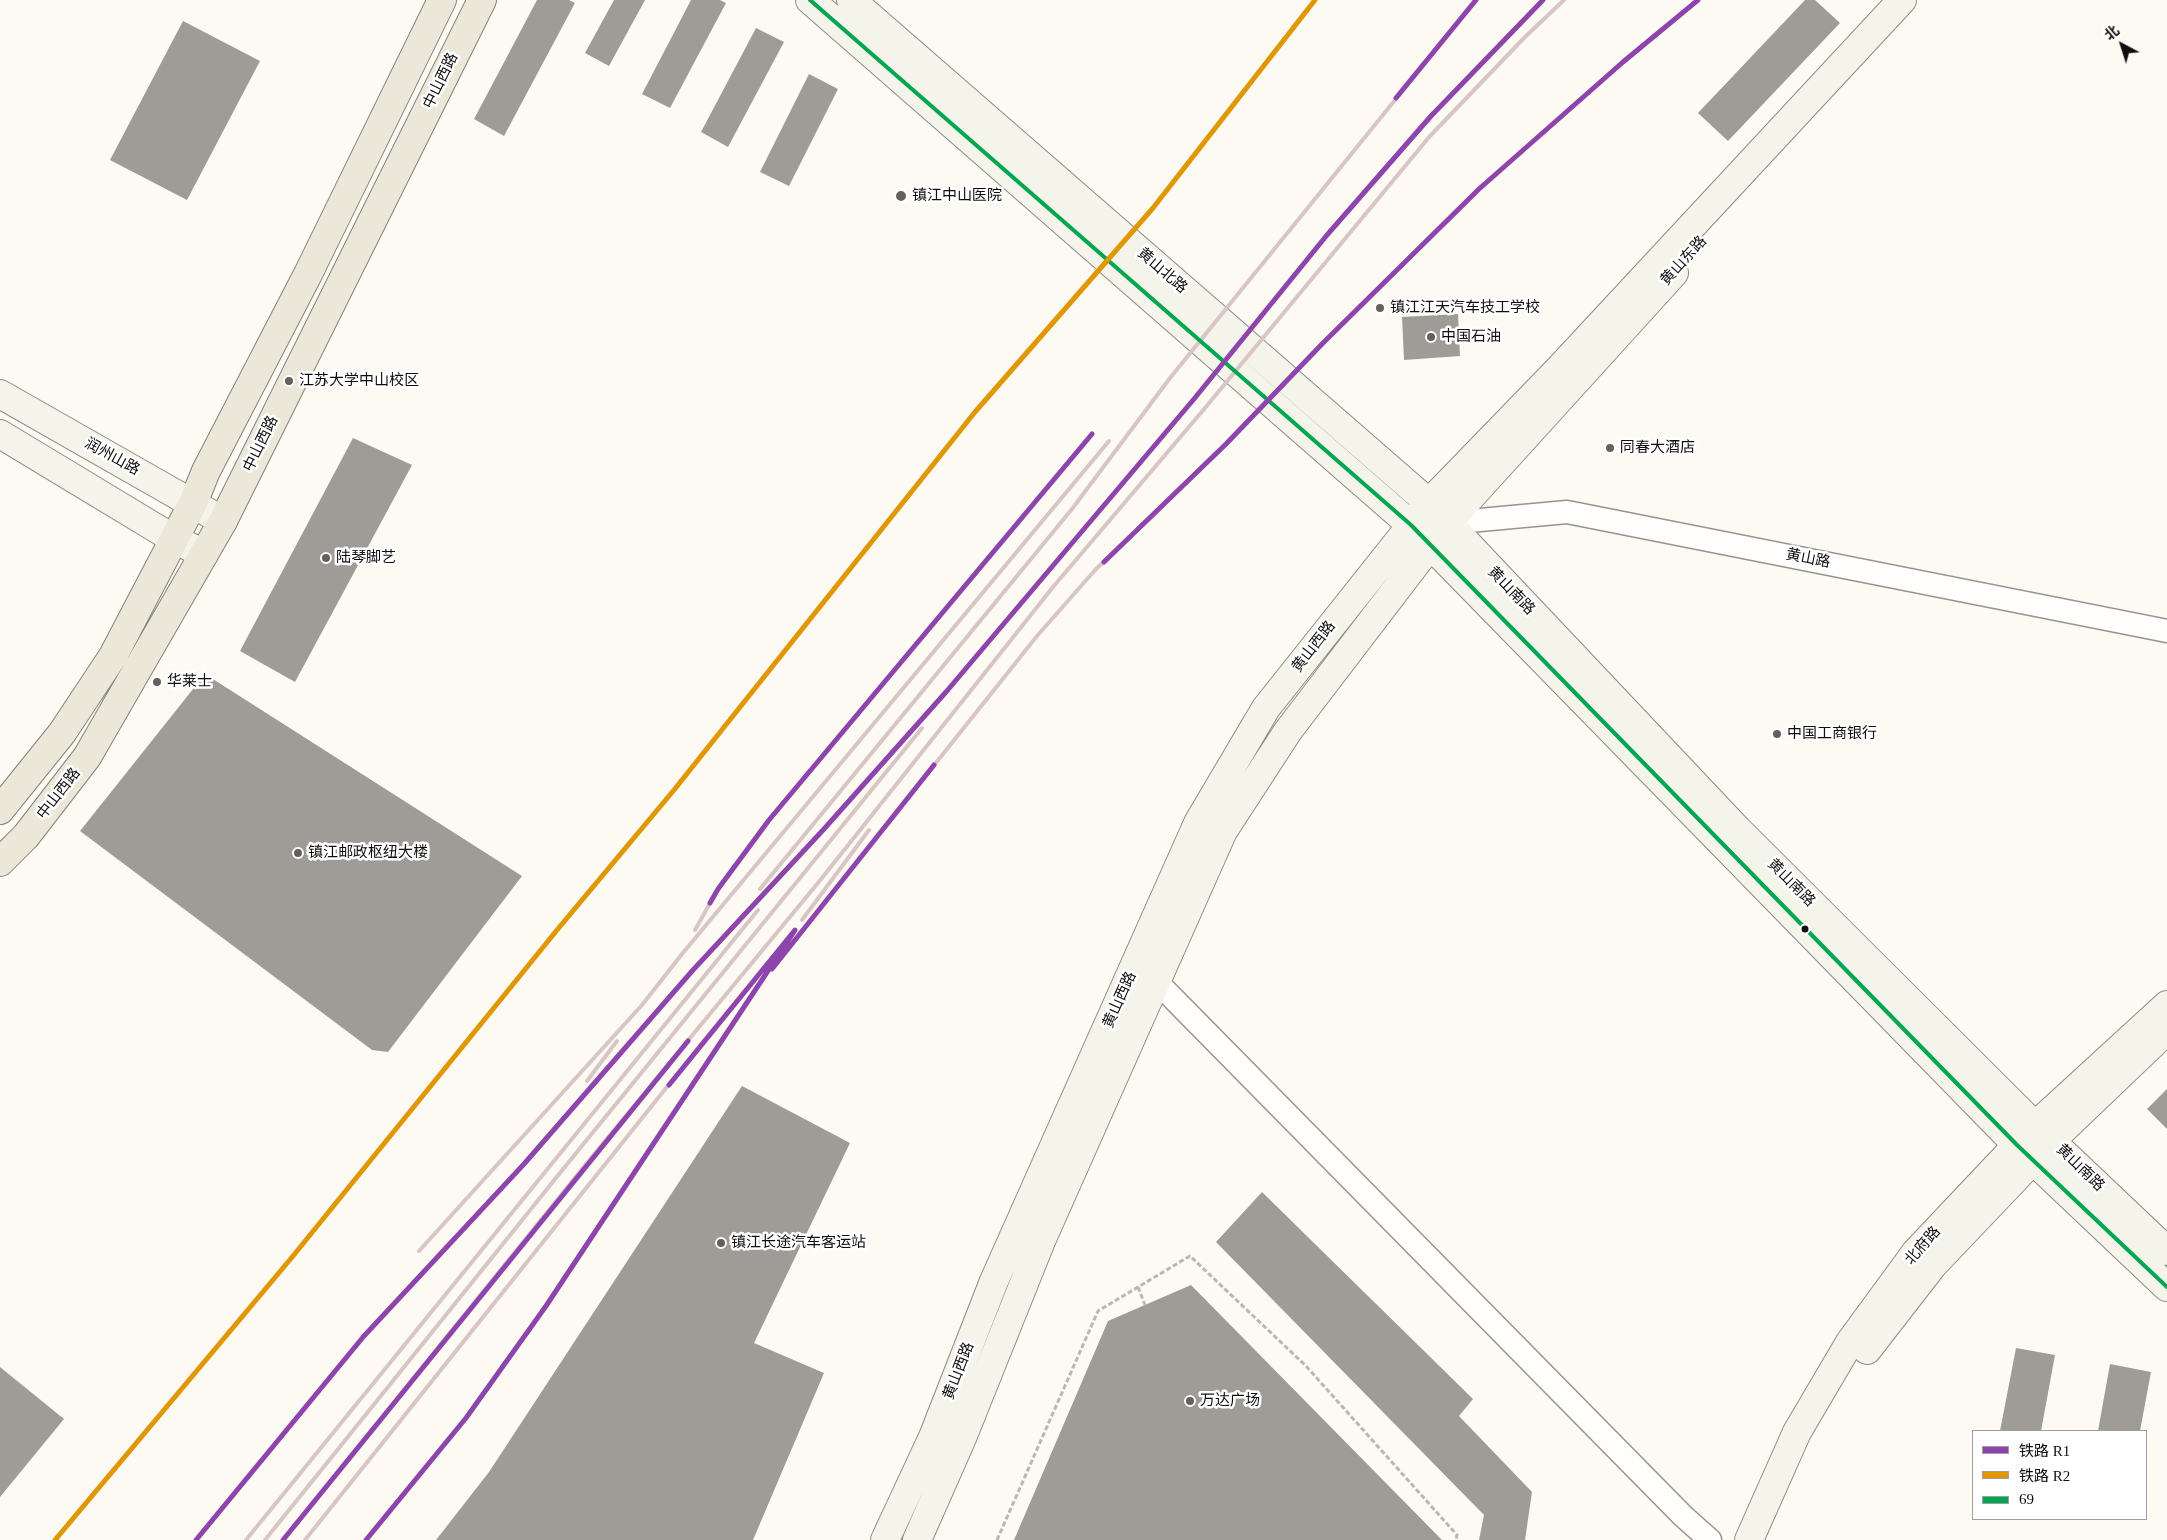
<!DOCTYPE html>
<meta charset="utf-8">
<style>
body{margin:0}
#map{position:relative;width:2167px;height:1540px;overflow:hidden;background:#fcfaf2;font-family:"Times New Roman","Noto Sans SC",serif}
canvas{display:block}
.legend{position:absolute;left:1972px;top:1430px;width:175px;height:90px;box-sizing:border-box;background:#fff;border:1px solid #9f9f9f;margin:0;padding:6px 9px;list-style:none;font-size:15px;color:#0e0e0e}
.legend li{display:flex;align-items:center;gap:10px;height:25px}
.legend b{width:25px;border:1px solid #9f9f9f}
.north{position:absolute;left:2097px;top:20px;width:50px;height:50px;-webkit-text-stroke:4px #fff;paint-order:stroke;rotate:320deg;font-size:14px;font-weight:700;line-height:20px;text-align:center;color:#0e0e0e}
.north::after{content:'';display:block;margin:auto;width:18px;height:22px;background:#0e0e0e;clip-path:polygon(50% 0,100% 100%,50% 72%,0 100%)}
</style>
<div id="map">
<canvas width="2167" height="1540"></canvas>
<ul class="legend">
<li><b style="height:6px;background:#8e44ad"></b>铁路 R1</li>
<li><b style="height:6px;background:#e09701"></b>铁路 R2</li>
<li><b style="height:6px;background:#00a651"></b>69</li>
</ul>
<div class="north">北</div>
</div>
<script>
const ctx = document.querySelector('canvas').getContext('2d');
ctx.lineJoin = 'round';
function paint(path, color) {
  ctx.fillStyle = color;
  ctx.fill(path, 'evenodd');
}
function shape(rows) {
  const path = new Path2D();
  for (const r of rows) {
    path.moveTo(r[0], r[1]);
    for (let i = 2; i < r.length; i += 2) path.lineTo(r[i], r[i + 1]);
  }
  return path;
}
function trace(path, color, width, dash) {
  ctx.strokeStyle = color;
  ctx.lineWidth = width;
  ctx.lineCap = dash ? 'butt' : 'round';
  ctx.setLineDash(dash || []);
  ctx.stroke(path);
}
function write(font, color, halo, rows, align = 'center') {
  ctx.font = font + ' "Times New Roman","Noto Sans SC",serif';
  ctx.lineWidth = 5;
  ctx.setLineDash([]);
  ctx.textBaseline = 'middle';
  ctx.strokeStyle = halo;
  ctx.fillStyle = color;
  for (const [text, x, y, turn = 0] of rows) {
    ctx.save();
    ctx.translate(x, y);
    ctx.rotate((+turn || 0) * Math.PI / 180);
    ctx.textAlign = isNaN(turn) ? turn : align;
    if (halo) ctx.strokeText(text, 0, 0);
    ctx.fillText(text, 0, 0);
    ctx.restore();
  }
}
const building = shape([
 [537,0,569,0,575,3,504,136,474,119],
 [614,0,645,0,609,66,585,53],
 [691,0,720,0,726,3,670,108,642,94],
 [1805,0,1815,0,1840,23,1728,141,1698,113],
 [183,21,260,61,187,200,110,160],
 [756,28,784,42,728,147,701,132],
 [809,74,838,89,789,186,760,172],
 [1458,314,1460,356,1404,360,1402,317],
 [353,438,412,465,295,682,240,651],
 [205,674,522,876,388,1052,372,1050,80,831],
 [742,1086,850,1143,754,1343,824,1373,753,1540,436,1540,489,1472],
 [2167,1089,2167,1129,2147,1109],
 [1262,1192,1473,1399,1459,1416,1532,1492,1525,1540,1479,1540,1484,1515,1216,1242],
 [1191,1285,1442,1540,1014,1540,1108,1321],
 [2016,1348,2055,1355,2041,1431,2000,1431],
 [2110,1364,2151,1372,2140,1431,2098,1431],
 [0,1367,64,1419,0,1497]
]);
const path = shape([
 [1138,1287,1145,1305],
 [997,1540,1098,1311,1190,1256,1306,1366,1457,1535,1456,1540]
]);
const street = shape([
 [1447,523,1567,512,2167,631],
 [1157,982,1683,1516,1710,1540]
]);
const secondary = shape([
 [810,0,1411,525,2017,1145,2167,1287],
 [851,0,1429,503,1738,830,2035,1126,2167,1251],
 [0,394,223,521],
 [0,434,174,539,204,554],
 [1867,1350,1933,1265,2051,1141,2167,1030],
 [885,1540,933,1437,994,1281,1198,823,1266,708,1429,503,1559,369,1902,0],
 [917,1540,962,1438,1041,1241,1223,831,1288,731,1447,523,1674,273],
 [1749,1540,1797,1432,1850,1342,1916,1252,2035,1126,2167,1005]
]);
const primary = shape([
 [0,810,62,733,113,656,193,503,206,471,308,274,442,0],
 [0,862,26,836,87,757,223,521,482,0]
]);
const rail = shape([
 [760,889,1072,509,1170,378,1476,0],
 [802,920,869,830],
 [695,930,718,889,769,820,1092,434],
 [794,941,1037,636,1096,569,1226,444,1323,343,1479,189,1623,62,1698,0],
 [587,1081,617,1041],
 [419,1251,642,1005,682,954,1109,441],
 [55,1540,293,1256,557,930,674,790,975,412,1153,208,1315,0],
 [196,1540,364,1336,524,1164,693,970,824,829,946,692,1194,399,1327,235,1431,116,1543,0],
 [246,1540,758,910],
 [265,1540,568,1163,922,728],
 [283,1540,582,1169,822,878,1053,587,1205,408,1430,136,1525,37,1564,0],
 [305,1540,702,1043,795,930,546,1306,466,1418,366,1540]
]);
const bus1 = shape([
 [810,0,1411,525,2017,1145,2167,1287]
]);
const rail1 = shape([
 [1396,98,1476,0],
 [1104,562,1226,444,1323,343,1479,189,1623,62,1698,0],
 [710,903,718,889,769,820,1092,434],
 [772,969,934,765],
 [196,1540,364,1336,524,1164,693,970,824,829,946,692,1194,399,1327,235,1431,116,1543,0],
 [283,1540,688,1041],
 [366,1540,466,1418,546,1306,795,930,669,1085]
]);
const rail2 = shape([
 [55,1540,293,1256,557,930,674,790,975,412,1153,208,1315,0]
]);
const markers = [
 [901,196,6,"#61615e"],
 [1380,308,5,"#61615e"],
 [1431,337,5,"#61615e"],
 [289,381,5,"#61615e"],
 [1610,448,5,"#61615e"],
 [326,558,5,"#61615e"],
 [157,682,5,"#61615e"],
 [1777,734,5,"#61615e"],
 [298,853,5,"#61615e"],
 [1805,929,4.5,"#0e0e0e"],
 [721,1243,5,"#61615e"],
 [1190,1401,5,"#61615e"]
];
const streetNames = [
 ["中山西路",441,81,-64],
 ["黄山东路",1684,261,-48],
 ["黄山北路",1162,271,41],
 ["中山西路",261,444,-64],
 ["润州山路",112,457,29],
 ["黄山路",1808,559,11],
 ["黄山南路",1511,591,46],
 ["黄山西路",1314,647,-52],
 ["中山西路",59,794,-52],
 ["黄山南路",1791,883,45],
 ["黄山西路",1120,1000,-66],
 ["黄山南路",2080,1168,44],
 ["北府路",1923,1246,-49],
 ["黄山西路",959,1371,-69]
];
const poiNames = [
 ["镇江中山医院",912,196],
 ["镇江江天汽车技工学校",1390,308],
 ["中国石油",1441,337],
 ["江苏大学中山校区",299,381],
 ["同春大酒店",1620,448],
 ["陆琴脚艺",336,558],
 ["华莱士",167,682],
 ["中国工商银行",1787,734],
 ["镇江邮政枢纽大楼",308,853],
 ["镇江长途汽车客运站",731,1243],
 ["万达广场",1200,1401]
];
paint(building, '#9f9c98');
trace(street, '#959491', 25);
trace(secondary, '#8c8b87', 30);
trace(primary, '#82827e', 30);
trace(path, '#b8b8b6', 3, [5, 2.5]);
trace(street, '#fffefd', 22);
trace(secondary, '#f5f4ea', 28);
trace(primary, '#ece8d9', 28);
trace(rail, '#d8c5c5', 4);
trace(bus1, '#00a651', 4);
trace(rail1, '#8e44ad', 5);
trace(rail2, '#e09701', 5);
for (const [x, y, r, color] of markers) {
  const dot = new Path2D();
  dot.arc(x, y, r, 0, 2 * Math.PI);
  ctx.fillStyle = color;
  ctx.fill(dot);
  trace(dot, '#fff', 2);
}
write('15px', '#0e0e0e', '#fff', streetNames);
write('15px', '#0e0e0e', '#fff', poiNames, 'left');
</script>
